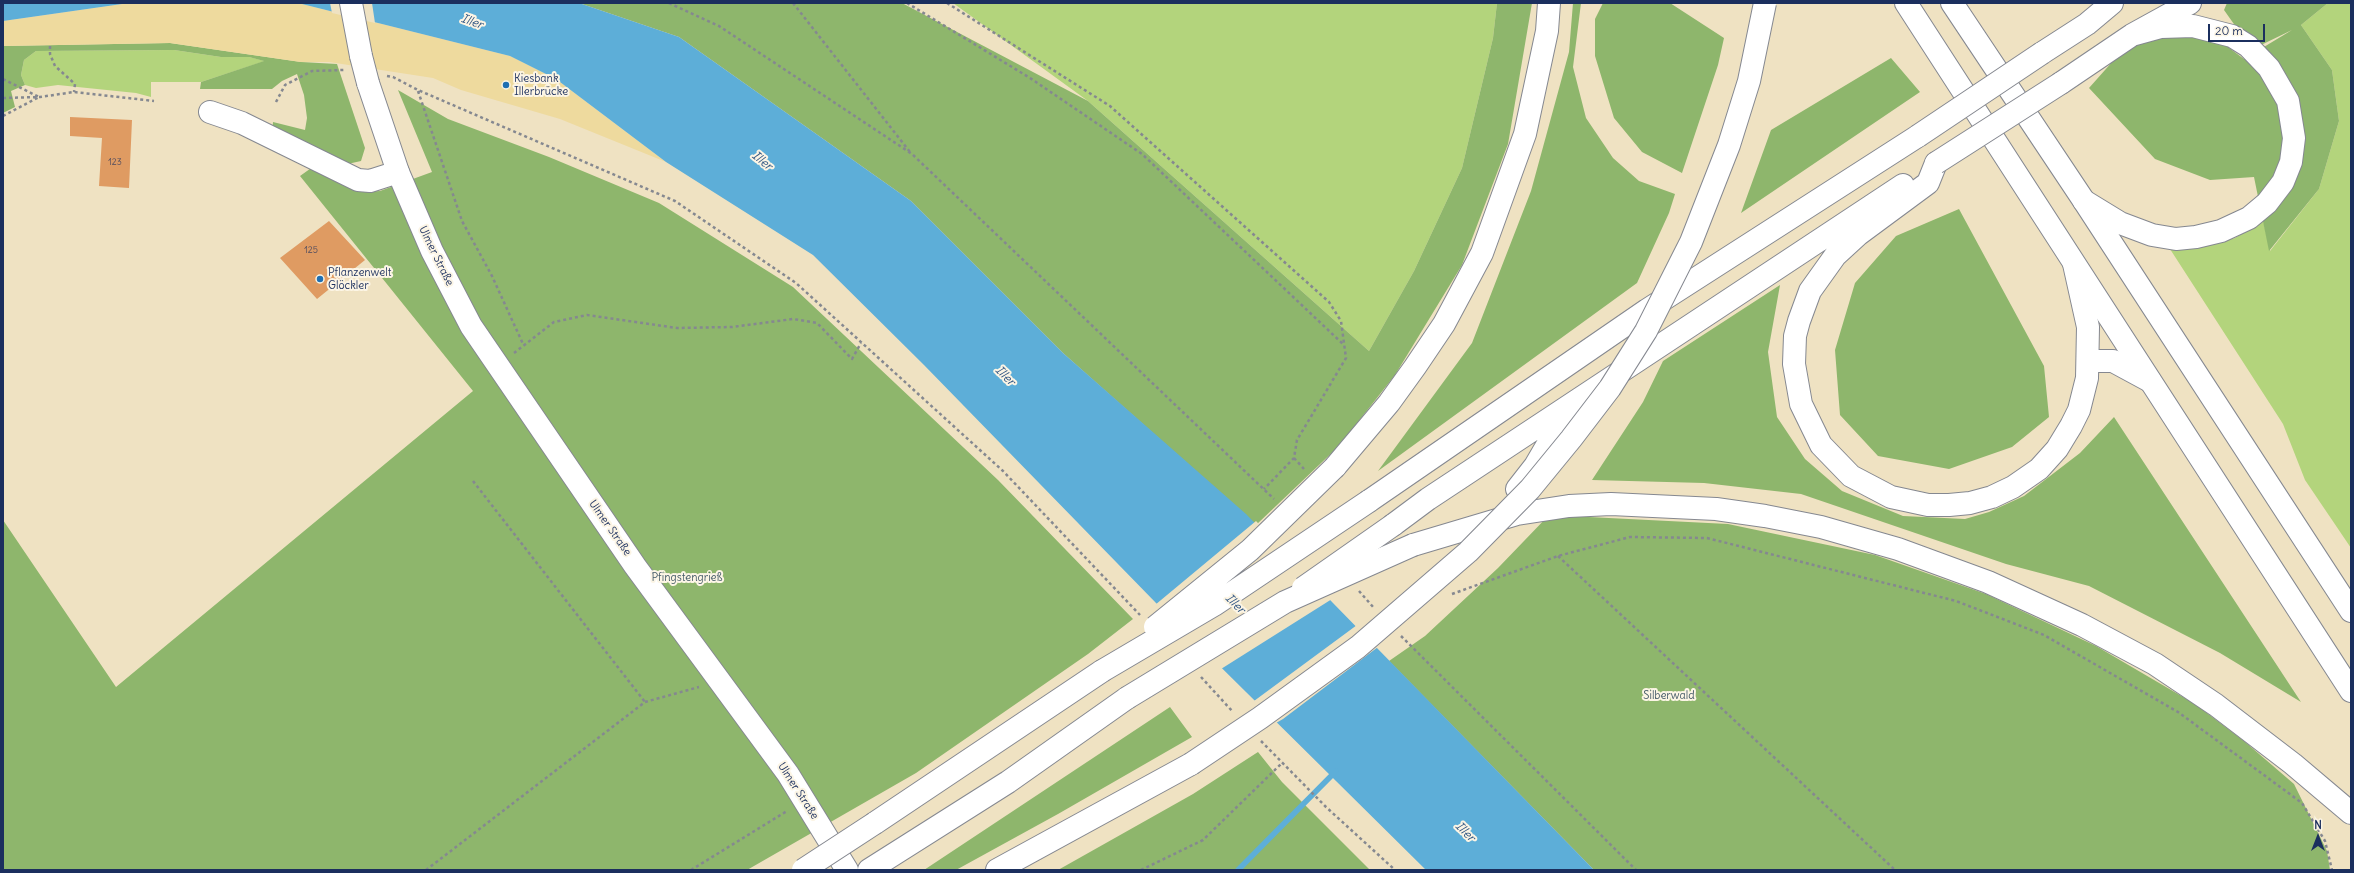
<!DOCTYPE html>
<meta charset="utf-8">
<style>
body{margin:0}
#map{position:relative;width:2354px;height:873px;overflow:hidden;background:#efe2c2;font-family:Delius,sans-serif}
canvas{display:block}
.frame{position:absolute;inset:0;border:4px solid #1b2f5e;pointer-events:none}
.north{position:absolute;left:2298px;top:817px;width:40px;height:40px;-webkit-text-stroke:3px #fcf5e5;paint-order:stroke;rotate:0deg;font-size:11px;font-weight:700;line-height:16px;text-align:center;color:#1b2f5e}
.north::after{content:'';display:block;margin:auto;width:14px;height:18px;background:#1b2f5e;clip-path:polygon(50% 0,100% 100%,50% 72%,0 100%)}
.scale{position:absolute;left:2208px;top:24px;width:57px;height:18px;box-sizing:border-box;border:2px solid #1b2f5e;border-top:0;padding-left:5px;font-size:12px;line-height:14px;white-space:nowrap;color:#1b2f5e;-webkit-text-stroke:3px #fcf5e5;paint-order:stroke}
</style>
<div id="map">
<canvas width="2354" height="873"></canvas>
<div class="frame"></div>
<div class="north">N</div>
<div class="scale">20 m</div>
</div>
<script>
const ctx = document.querySelector('canvas').getContext('2d');
ctx.lineJoin = 'round';
function paint(path, color) {
  ctx.fillStyle = color;
  ctx.fill(path, 'evenodd');
}
function shape(rows) {
  const path = new Path2D();
  for (const r of rows) {
    path.moveTo(r[0], r[1]);
    for (let i = 2; i < r.length; i += 2) path.lineTo(r[i], r[i + 1]);
  }
  return path;
}
function trace(path, color, width, dash) {
  ctx.strokeStyle = color;
  ctx.lineWidth = width;
  ctx.lineCap = dash ? 'butt' : 'round';
  ctx.setLineDash(dash || []);
  ctx.stroke(path);
}
function write(font, color, halo, rows, align = 'center') {
  ctx.font = font + ' Delius,sans-serif';
  ctx.lineWidth = 4;
  ctx.setLineDash([]);
  ctx.textBaseline = 'middle';
  ctx.strokeStyle = halo;
  ctx.fillStyle = color;
  for (const [text, x, y, turn = 0] of rows) {
    ctx.save();
    ctx.translate(x, y);
    ctx.rotate((+turn || 0) * Math.PI / 180);
    ctx.textAlign = isNaN(turn) ? turn : align;
    if (halo) ctx.strokeText(text, 0, 0);
    ctx.fillText(text, 0, 0);
    ctx.restore();
  }
}
const green = shape([
 [953,3,1497,3,1493,38,1462,168,1414,271,1369,351,1088,101],
 [2328,3,2351,3,2351,548,2305,480,2283,424,2170,249,2195,249,2235,238,2263,220,2270,251,2319,189,2339,121,2332,70,2301,25],
 [174,50,221,57,249,57,265,61,201,82,151,82,151,97,136,93,58,85,36,88,25,85,21,75,24,60,36,51]
]);
const forest = shape([
 [579,3,902,3,1088,101,1369,351,1414,271,1462,168,1493,38,1497,3,1532,3,1508,144,1462,265,1395,375,1339,446,1256,525,1063,353,911,201,679,37],
 [1573,3,1581,3,1573,67,1586,118,1613,158,1639,181,1675,194,1669,213,1637,283,1378,471,1472,343,1531,191,1569,52],
 [1603,3,1670,3,1724,38,1718,65,1682,173,1642,152,1614,118,1595,56,1595,19],
 [2227,3,2328,3,2301,25,2332,70,2339,121,2319,189,2269,251,2254,177,2210,180,2155,159,2089,88,2121,52,2168,32,2213,36,2244,59,2292,30,2261,45,2236,27,2224,10],
 [170,43,301,62,337,64,365,148,361,161,343,165,272,136,273,122,305,130,307,118,304,95,297,74,282,81,272,89,200,89,201,82,264,61,249,57,221,57,174,50,36,51,24,60,21,75,25,85,11,91,15,107,3,113,3,46],
 [1891,58,1920,92,1741,213,1771,130],
 [398,90,448,119,549,157,659,203,793,287,998,480,1133,619,1088,654,916,773,747,870,3,870,3,520,116,687,473,391,300,176,314,166,362,192,380,191,432,172],
 [1959,209,2044,366,2049,417,2012,447,1949,469,1878,456,1840,415,1835,350,1855,283,1896,236],
 [1780,285,1768,352,1777,417,1805,459,1842,491,1903,516,1965,519,1989,512,2024,496,2080,453,2114,417,2301,702,2220,653,2089,586,2006,564,1801,494,1704,483,1592,480,1643,402,1663,361],
 [1549,515,1728,524,1875,555,1986,594,2096,646,2195,704,2244,741,2294,784,2327,851,2330,870,1594,870,1389,661,1425,636,1498,568],
 [1170,707,1192,737,1058,814,956,870,924,870],
 [1258,752,1282,782,1370,870,1058,870,1193,794]
]);
const sand = shape([
 [129,3,298,3,510,56,556,79,666,162,560,119,461,90,433,78,329,62,301,62,170,43,3,46,3,21]
]);
const water = shape([
 [3,3,129,3,3,21],
 [298,3,579,3,679,37,911,201,1063,353,1246,514,1594,870,1426,870,1156,603,924,365,813,255,666,162,556,79,510,56]
]);
const pier = shape([
 [330,3,372,3,375,23,332,13],
 [1256,521,1332,599,1221,669,1155,605],
 [1357,625,1378,647,1283,719,1276,723,1254,701]
]);
const stream = shape([
 [1238,870,1336,771]
]);
const building = shape([
 [70,117,132,120,129,188,99,186,102,138,70,136],
 [329,221,365,260,317,299,280,258]
]);
const path = shape([
 [669,3,719,26,912,154,1274,499],
 [793,3,910,152],
 [907,3,1030,78,1142,154,1344,345],
 [947,3,1110,106,1329,302,1341,321,1346,358,1297,440,1294,458,1264,489],
 [50,46,50,54,55,66,75,84,74,92],
 [387,76,393,77,418,90,675,201,796,283,1003,471,1140,615],
 [3,79,39,97],
 [418,91,462,221,492,276,523,344],
 [3,98,40,97,74,92,154,101],
 [276,102,285,85,312,71,344,70],
 [3,116,39,97],
 [514,353,554,322,587,315,677,328,732,327,793,319,817,323,852,359,861,343],
 [1294,458,1304,469],
 [473,481,645,702],
 [1558,556,1895,870],
 [1359,591,1374,608],
 [1452,594,1558,556,1630,537,1707,538,1956,601,2044,635,2178,712,2302,803,2325,841,2332,870],
 [1401,636,1636,870],
 [1201,677,1233,712],
 [1261,741,1326,807,1395,870],
 [426,870,645,702,699,687],
 [691,870,787,811],
 [1141,870,1203,840,1282,763]
]);
const minor = shape([
 [2061,83,2132,35,2190,3],
 [210,112,242,123,358,180,370,181,398,172],
 [1936,163,1928,183,1859,234,1835,256,1810,291,1799,321,1795,336,1794,364,1801,404,1821,445,1851,476,1891,497,1928,505,1949,505,1970,503,1992,497,2013,487,2039,469,2057,449,2071,426,2079,410,2087,378,2088,327,2074,264],
 [2084,201,2120,223,2152,235,2176,239,2196,237,2221,231,2249,218,2267,203,2283,182,2291,162,2294,138,2288,101,2269,68,2248,46,2232,36,2193,26,2161,27,2132,35],
 [2088,361,2113,361,2150,381],
 [1517,489,1535,466,1556,430,1573,410],
 [1393,525,1428,499,1903,185]
]);
const major = shape([
 [351,3,361,56],
 [368,83,398,172,432,251,471,326,635,566,788,774,847,870]
]);
const highway = shape([
 [1906,3,2351,691],
 [1952,3,2084,201,2351,611],
 [2042,53,2087,24,2112,3],
 [1335,467,1389,403,1415,367,1444,324,1482,253,1525,134,1547,31,1549,3],
 [1369,501,1647,310,1918,136],
 [1413,545,1517,514,1569,506,1611,504,1716,509,1765,516,1821,527,1898,549,1988,582,2082,625,2155,664,2216,705,2293,764,2351,813],
 [875,823,1102,671],
 [869,870,1008,782,1127,698],
 [997,870,1191,764]
]);
const minorBridge = shape([
 [1936,163,2061,83],
 [1303,588,1393,525]
]);
const majorBridge = shape([
 [361,56,368,83]
]);
const highwayBridge = shape([
 [1918,136,2042,53],
 [1155,627,1250,550,1335,467],
 [1102,671,1214,605,1369,501],
 [1127,698,1285,602,1413,545],
 [1191,764,1260,718,1358,647,1468,552,1530,489,1571,439,1610,388,1646,331,1691,242,1729,145,1749,81,1765,3],
 [803,870,875,823]
]);
const markers = [
 [506,85,4,"#1f6fb2"],
 [320,279,4,"#1f6fb2"]
];
const numberNames = [
 ["123",115,162],
 ["125",311,250]
];
const poiNames = [
 ["Kiesbank",514,79],
 ["Illerbrücke",514,92],
 ["Pflanzenwelt",328,273],
 ["Glöckler",328,286]
];
const streetNames = [
 ["Ulmer Straße",436,256,64],
 ["Ulmer Straße",610,528,55],
 ["Ulmer Straße",798,791,57]
];
const parkNames = [
 ["Pfingstengrieß",687,578],
 ["Silberwald",1669,696]
];
const waterNames = [
 ["Iller",472,22,20],
 ["Iller",762,161,39],
 ["Iller",1005,376,45],
 ["Iller",1235,604,45],
 ["Iller",1465,832,45]
];
paint(green, '#b3d47c');
paint(forest, '#8eb66c');
paint(sand, '#eeda9e');
paint(water, '#5daed8');
paint(pier, '#efe2c2');
trace(stream, '#5daed8', 5.5);
paint(building, '#df9b62');
trace(minor, '#858890', 24);
trace(major, '#858890', 24);
trace(highway, '#858890', 24);
trace(path, '#858890', 2.5, [3, 3]);
trace(minor, '#fff', 22);
trace(major, '#fff', 22);
trace(highway, '#fff', 22);
trace(minorBridge, '#858890', 24, []);
trace(majorBridge, '#858890', 24, []);
trace(highwayBridge, '#858890', 24, []);
trace(minorBridge, '#fff', 22);
trace(majorBridge, '#fff', 22);
trace(highwayBridge, '#fff', 22);
for (const [x, y, r, color] of markers) {
  const dot = new Path2D();
  dot.arc(x, y, r, 0, 2 * Math.PI);
  ctx.fillStyle = color;
  ctx.fill(dot);
  trace(dot, '#fcf5e5', 1.5);
}
write('9px', '#4c4a5f', null, numberNames);
write('11px', '#1b2f5e', '#fcf5e5', poiNames, 'left');
write('11px', '#1b2f5e', '#fcf5e5', streetNames);
write('11px', '#415866', '#fcf5e5', parkNames);
write('italic 12px', '#2f5583', '#fcf5e5', waterNames);
</script>
